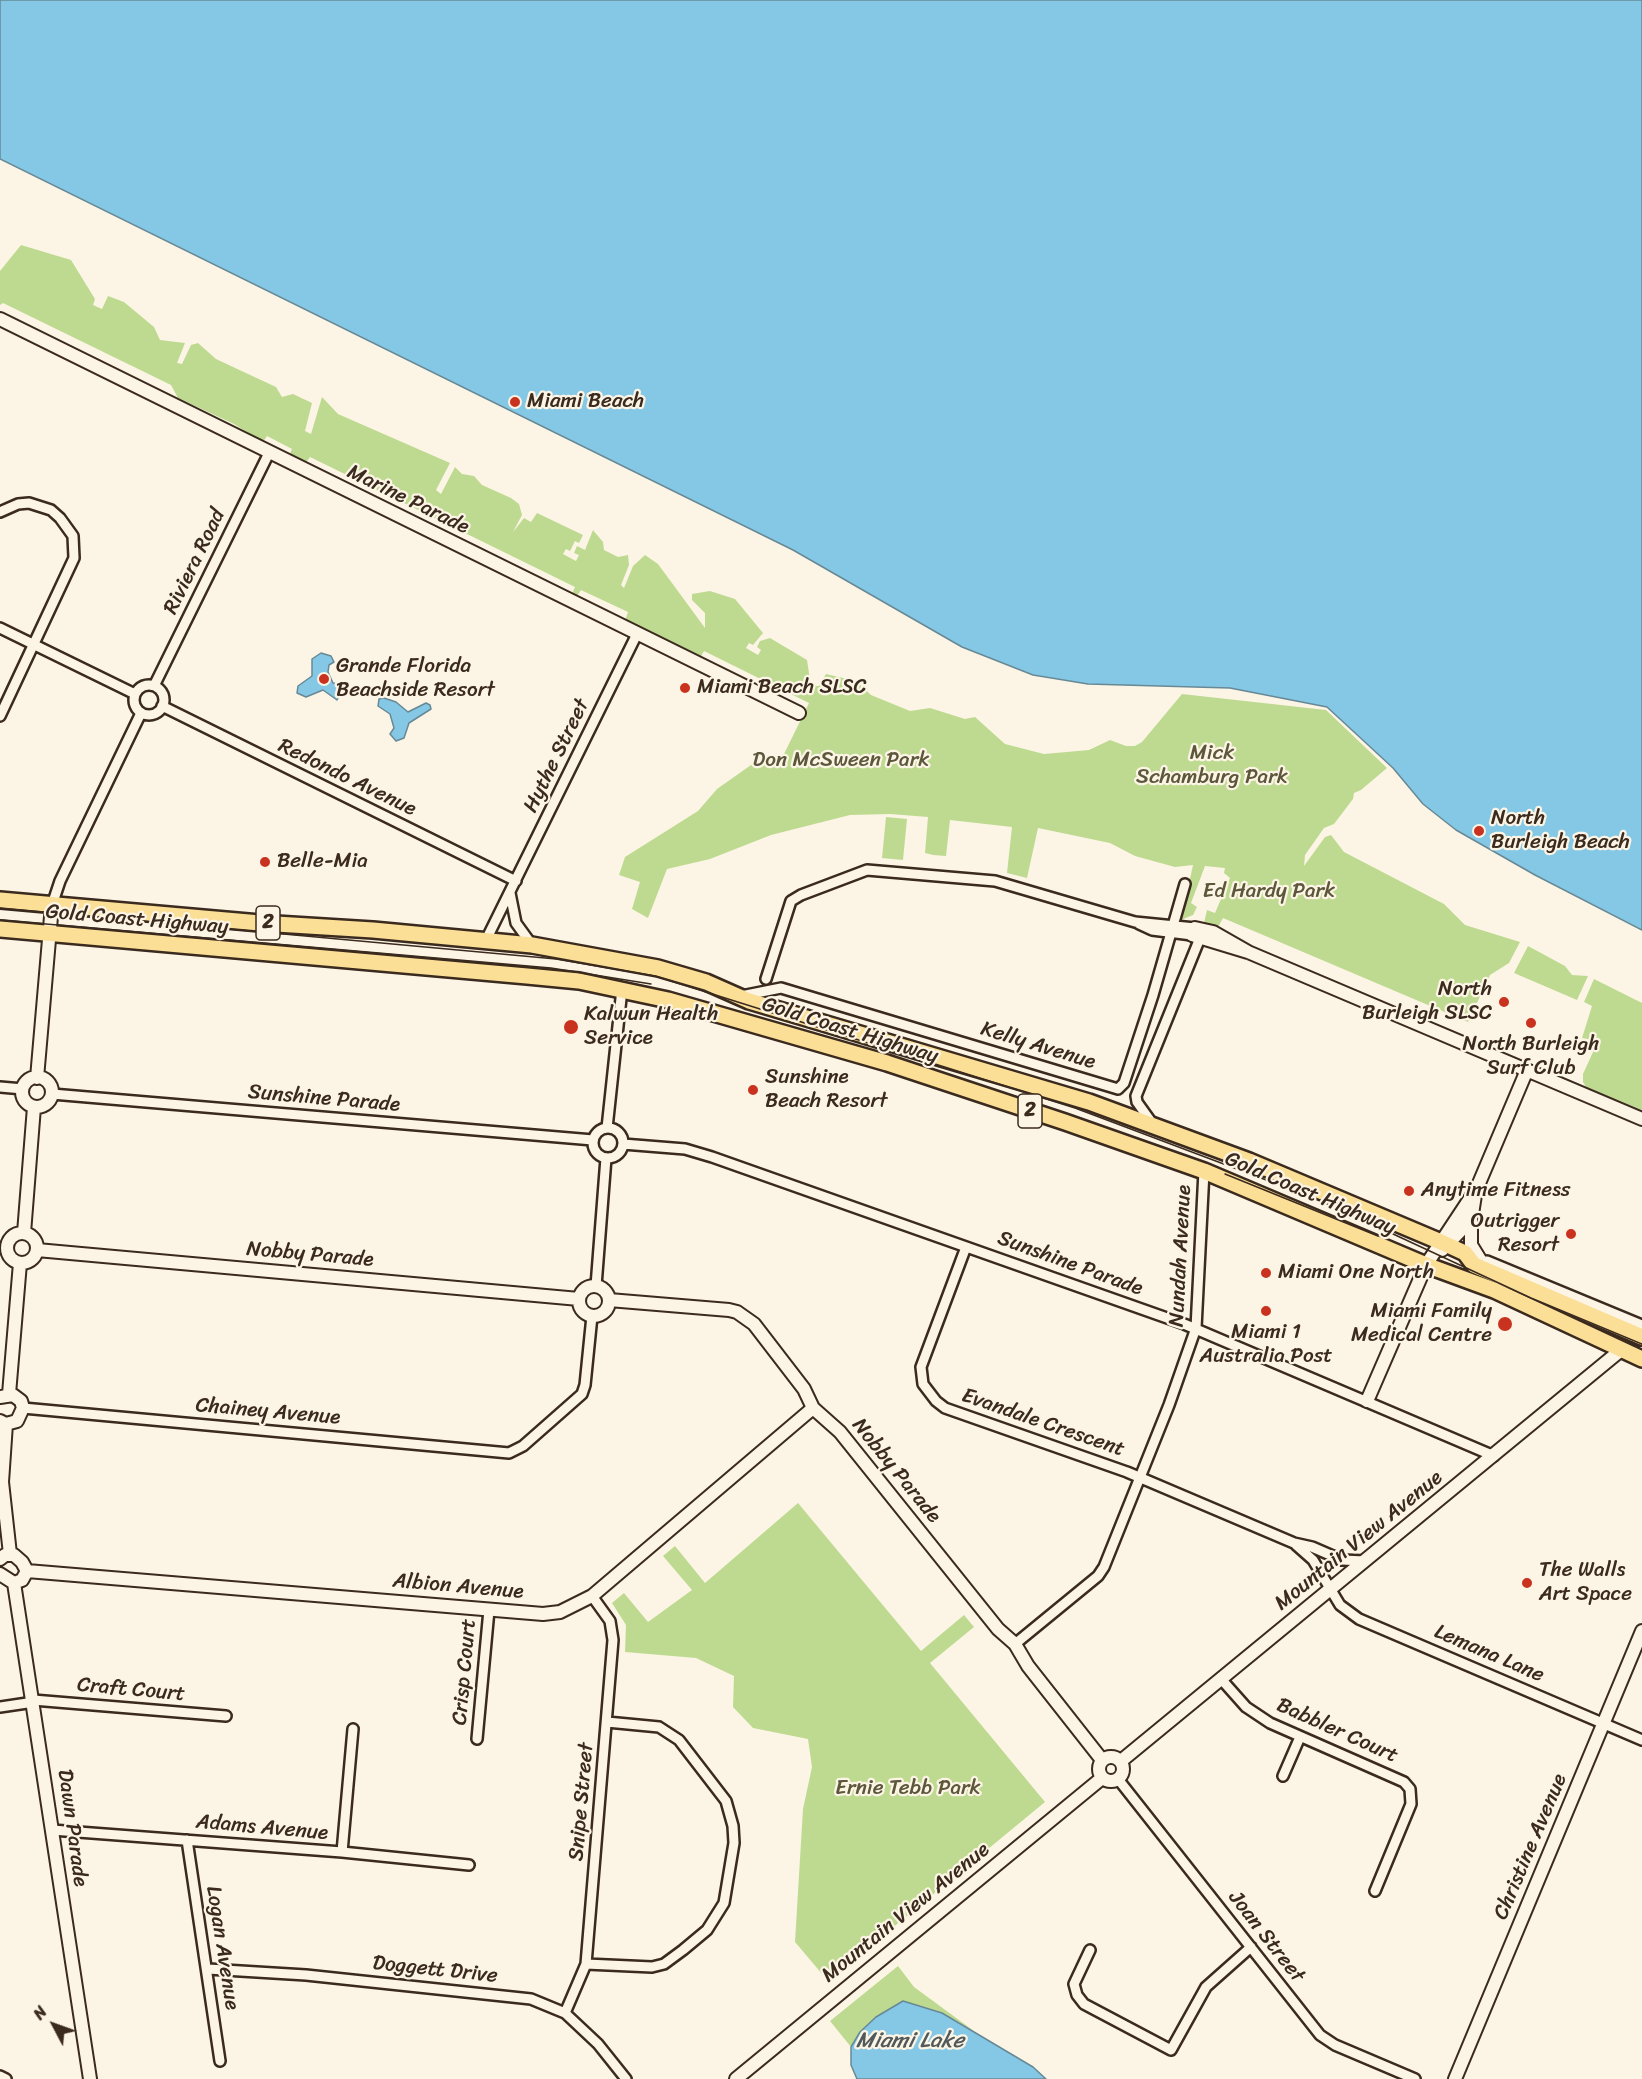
<!DOCTYPE html>
<style>
body{margin:0}
#map{position:relative;width:1642px;height:2079px;overflow:hidden;background:#fcf5e5;font-family:Sriracha,sans-serif}
canvas{display:block}
.north{position:absolute;left:24px;top:1995px;width:60px;height:60px;-webkit-text-stroke:4px #fcf5e5;paint-order:stroke;rotate:311deg;font-size:16px;font-weight:700;line-height:24px;text-align:center;color:#3b2a1e}
.north::after{content:'';display:block;margin:auto;width:21px;height:27px;background:#3b2a1e;clip-path:polygon(50% 0,100% 100%,50% 72%,0 100%)}
</style>
<div id="map">
<canvas width="1642" height="2079"></canvas>
<div class="north">N</div>
</div>
<script>
const ctx = document.querySelector('canvas').getContext('2d');
ctx.lineJoin = 'round';
function paint(path, color) {
  ctx.fillStyle = color;
  ctx.fill(path, 'evenodd');
}
function shape(rows) {
  const path = new Path2D();
  for (const r of rows) {
    if (r.length === 3) {
      path.moveTo(r[0] + r[2], r[1]);
      path.arc(r[0], r[1], r[2], 0, 2 * Math.PI);
      continue;
    }
    path.moveTo(r[0], r[1]);
    for (let i = 2; i < r.length; i += 2) path.lineTo(r[i], r[i + 1]);
  }
  return path;
}
function trace(path, color, width, dash) {
  ctx.strokeStyle = color;
  ctx.lineWidth = width;
  ctx.lineCap = dash ? 'butt' : 'round';
  ctx.setLineDash(dash || []);
  ctx.stroke(path);
}
function write(font, color, halo, rows, align = 'center') {
  ctx.font = font + ' Sriracha,sans-serif';
  ctx.lineWidth = 4.5;
  ctx.setLineDash([]);
  ctx.textBaseline = 'middle';
  ctx.strokeStyle = halo;
  ctx.fillStyle = color;
  for (const [text, x, y, turn = 0] of rows) {
    ctx.save();
    ctx.translate(x, y);
    ctx.rotate((+turn || 0) * Math.PI / 180);
    ctx.textAlign = isNaN(turn) ? turn : align;
    if (halo) ctx.strokeText(text, 0, 0);
    ctx.fillText(text, 0, 0);
    ctx.restore();
  }
}
const green = shape([
 [21,245,71,260,95,299,93,305,102,309,108,296,124,302,154,327,160,340,185,343,177,363,182,364,191,345,198,343,216,359,276,387,282,397,293,394,312,403,305,431,311,434,322,397,338,414,450,463,436,490,441,494,455,467,462,474,474,476,482,485,511,498,519,504,522,515,513,532,524,518,531,522,537,513,583,535,579,543,575,541,570,551,566,549,563,554,576,561,579,555,574,553,577,546,585,550,593,530,603,542,604,550,618,557,628,555,629,565,621,585,624,588,633,566,645,555,658,564,705,628,705,613,692,600,692,594,710,591,735,599,763,633,753,645,749,643,746,648,758,655,761,650,757,647,760,641,770,638,807,660,811,686,819,686,826,674,856,681,871,695,910,711,930,708,965,719,975,717,1005,744,1044,754,1089,750,1110,740,1126,746,1135,746,1142,742,1182,694,1326,710,1387,768,1361,790,1354,793,1353,799,1334,824,1324,828,1305,855,1304,866,1325,837,1331,835,1344,852,1444,904,1465,925,1520,942,1509,963,1490,975,1468,1022,1223,918,1217,929,1204,923,1207,910,1215,913,1230,878,1224,873,1225,868,1205,866,1191,903,1197,907,1193,915,1181,920,1193,865,1175,867,1135,856,1110,843,1038,828,1027,878,1007,873,1012,827,950,820,946,856,933,855,925,853,928,817,890,814,850,815,771,835,710,859,667,869,648,918,632,909,640,882,619,875,625,857,698,811,717,789,751,765,784,754,809,703,704,651,700,658,625,621,628,612,581,590,577,596,572,594,575,587,310,457,305,464,289,456,292,449,267,436,263,442,234,424,178,398,171,385,3,303,0,305,0,271],
 [886,817,907,819,903,860,882,858],
 [1528,946,1565,966,1572,975,1588,976,1577,1000,1514,973],
 [1594,979,1642,1003,1642,1110,1586,1087,1583,1082,1583,1074,1598,1041,1582,1038,1592,1006,1584,1002],
 [798,1503,921,1651,964,1615,974,1627,930,1663,1045,1802,828,1981,795,1942,803,1809,812,1767,808,1739,753,1728,733,1707,734,1676,696,1658,625,1652,626,1625,612,1603,624,1593,648,1622,692,1590,663,1556,675,1546,705,1583],
 [898,1966,914,1987,974,2031,942,2013,903,2001,860,2032,851,2047,830,2021]
]);
const water = shape([
 [0,0,1642,0,1642,930,1535,875,1456,830,1423,804,1393,768,1327,707,1230,688,1088,684,1033,675,962,647,793,550,0,159,0,0],
 [321,653,331,656,334,662,329,665,328,672,333,683,339,684,342,691,337,700,323,690,306,697,297,693,298,686,312,676,312,659,321,653],
 [384,698,396,702,408,712,426,703,430,705,431,709,409,723,404,738,396,741,390,734,394,728,390,714,378,706,379,699,384,698],
 [903,2001,942,2013,1033,2067,1046,2079,857,2079,851,2065,851,2047,860,2032,876,2017,903,2001]
]);
const minor = shape([
 [0,512,18,504,29,503,51,510,60,518,73,536,74,558,0,716],
 [0,628,135,694],
 [149,700,15],
 [154,686,269,453],
 [162,706,516,881],
 [510,893,516,923,532,945],
 [52,905,60,881,141,713],
 [1139,924,1152,930,1192,935],
 [485,942,637,634],
 [766,979,791,901,801,895,867,870,995,881,1135,922,1195,928],
 [741,996,781,988,1118,1089,1124,1083,1153,995,1185,884],
 [0,1087,23,1089],
 [52,1094,593,1140],
 [1152,1123,1137,1102,1136,1096,1200,938],
 [607,1128,622,989],
 [608,1143,15],
 [623,1144,685,1149,712,1157,1184,1324,1494,1456],
 [966,1247,921,1367,923,1384,936,1401,945,1408,1127,1472,1294,1543,1312,1547,1342,1560,1365,1561],
 [1478,1263,1487,1261,1642,1325],
 [596,1286,606,1158],
 [23,1408,509,1453,523,1446,582,1394,585,1385,592,1316],
 [1296,1545,1313,1560,1340,1605,1359,1619,1642,1740],
 [1015,1644,1098,1576,1104,1567,1169,1405,1196,1328,1204,1171],
 [1222,1680,1246,1707,1270,1723,1404,1782,1410,1789,1411,1804,1375,1891],
 [33,1700,226,1716],
 [0,1707,34,1702],
 [477,1739,489,1610],
 [1283,1776,1300,1737],
 [1118,1779,1320,2035,1335,2045,1415,2079],
 [52,1830,342,1852,469,1865],
 [187,1840,220,2061],
 [342,1852,353,1729],
 [1090,1950,1074,1984,1077,1995,1084,2004,1171,2050,1206,1987,1251,1947],
 [586,1964,652,1967,664,1964,683,1950,707,1930,724,1903,734,1843,733,1826,726,1801,679,1740,659,1727,607,1722],
 [208,1969,306,1975,531,1999,565,2013,598,2044,626,2079],
 [565,2013,586,1964,613,1640,610,1621,592,1596],
 [0,2076,6,2079]
]);
const tertiary = shape([
 [0,319,799,713],
 [1248,952,1213,932,1195,928,1192,935,1248,952,1642,1119],
 [37,1092,15],
 [37,1078,52,905],
 [1471,1218,1471,1245,1487,1271],
 [24,1233,34,1107],
 [22,1248,15],
 [37,1250,579,1299],
 [1442,1250,1464,1227,1472,1214,1475,1195],
 [594,1301,15],
 [609,1300,729,1310,737,1312,754,1324,804,1389,813,1408,840,1432,998,1629,1015,1644,1028,1666,1102,1760],
 [9,1394,20,1263],
 [0,1397,13,1395,21,1401,23,1408,17,1421,6,1424,0,1421],
 [1367,1401,1426,1265,1477,1188,1527,1070],
 [6,1424,2,1482,10,1554],
 [0,1559,5,1555,14,1555,22,1562,27,1571,22,1580,14,1583,0,1574],
 [27,1571,543,1614,560,1612,592,1596,813,1408],
 [14,1583,90,2079],
 [1111,1769,12],
 [1121,1761,1621,1350],
 [736,2079,1102,1778],
 [1455,2079,1642,1631]
]);
const trunk = shape([
 [0,900,260,923,373,930,532,945,658,968,706,982,749,1001,1089,1102,1249,1161,1441,1242,1465,1253,1474,1265,1642,1337],
 [0,929,527,976,579,981,668,1000,887,1063,1065,1122,1204,1171,1426,1265,1494,1290,1642,1359]
]);
const tram = shape([
 [0,908,556,959,655,976,1075,1108,1322,1201,1531,1298,1642,1344],
 [0,920,551,968,651,984],
 [1225,1174,1378,1236]
]);
const markers = [
 [515,402,6,"#c8321e"],
 [324,679,6,"#c8321e"],
 [685,688,6,"#c8321e"],
 [1479,831,6,"#c8321e"],
 [265,862,6,"#c8321e"],
 [1504,1002,6,"#c8321e"],
 [1531,1023,6,"#c8321e"],
 [571,1027,8,"#c8321e"],
 [753,1090,6,"#c8321e"],
 [1409,1191,6,"#c8321e"],
 [1571,1234,6,"#c8321e"],
 [1266,1273,6,"#c8321e"],
 [1266,1311,6,"#c8321e"],
 [1505,1324,8,"#c8321e"],
 [1527,1583,6,"#c8321e"]
];
const shields = [
 [268,923,24],
 [1030,1111,24]
];
const shieldNames = [
 ["2",268,923],
 ["2",1030,1111]
];
const poiNames = [
 ["Miami Beach",527,402],
 ["Grande Florida",336,667],
 ["Beachside Resort",336,691],
 ["Miami Beach SLSC",697,688],
 ["North",1491,819],
 ["Burleigh Beach",1491,843],
 ["Belle-Mia",277,862],
 ["North",1492,990,"right"],
 ["Burleigh SLSC",1492,1014,"right"],
 ["Kalwun Health",584,1015],
 ["Service",584,1039],
 ["North Burleigh",1531,1045,"center"],
 ["Surf Club",1531,1069,"center"],
 ["Sunshine",765,1078],
 ["Beach Resort",765,1102],
 ["Anytime Fitness",1421,1191],
 ["Outrigger",1559,1222,"right"],
 ["Resort",1559,1246,"right"],
 ["Miami One North",1278,1273],
 ["Miami Family",1492,1312,"right"],
 ["Medical Centre",1492,1336,"right"],
 ["Miami 1",1266,1333,"center"],
 ["Australia Post",1266,1357,"center"],
 ["The Walls",1539,1571],
 ["Art Space",1539,1595]
];
const streetNames = [
 ["Marine Parade",408,500,26],
 ["Riviera Road",195,562,-64],
 ["Hythe Street",557,756,-64],
 ["Redondo Avenue",347,778,26],
 ["Gold Coast Highway",137,920,5],
 ["Gold Coast Highway",850,1031,17],
 ["Kelly Avenue",1038,1046,17],
 ["Sunshine Parade",324,1099,5],
 ["Gold Coast Highway",1310,1194,23],
 ["Nobby Parade",310,1255,5],
 ["Nundah Avenue",1181,1256,-87],
 ["Sunshine Parade",1070,1264,20],
 ["Chainey Avenue",268,1412,5],
 ["Evandale Crescent",1043,1423,19],
 ["Nobby Parade",896,1471,51],
 ["Mountain View Avenue",1359,1541,-39],
 ["Albion Avenue",458,1587,5],
 ["Lemana Lane",1489,1654,23],
 ["Crisp Court",465,1672,-85],
 ["Craft Court",131,1690,5],
 ["Babbler Court",1337,1731,24],
 ["Snipe Street",582,1802,-85],
 ["Dawn Parade",72,1828,82],
 ["Adams Avenue",262,1828,5],
 ["Christine Avenue",1531,1847,-67],
 ["Mountain View Avenue",906,1913,-39],
 ["Joan Street",1266,1937,52],
 ["Logan Avenue",222,1948,81],
 ["Doggett Drive",435,1970,6]
];
const parkNames = [
 ["Mick",1212,754],
 ["Schamburg Park",1212,778],
 ["Don McSween Park",841,761],
 ["Ed Hardy Park",1269,892],
 ["Ernie Tebb Park",908,1789]
];
const waterNames = [
 ["Miami Lake",910,2041]
];
paint(green, '#beda91');
paint(water, '#85c8e6');
trace(water, '#678996', 1.5);
trace(minor, '#3b2a1e', 14);
trace(tertiary, '#3b2a1e', 16);
trace(trunk, '#3b2a1e', 20);
trace(minor, '#fcf5e5', 9);
trace(tertiary, '#fcf5e5', 12);
trace(trunk, '#fbdf96', 15);
trace(tram, '#3b2a1e', 1.5);
for (const [x, y, r, color] of markers) {
  const dot = new Path2D();
  dot.arc(x, y, r, 0, 2 * Math.PI);
  ctx.fillStyle = color;
  ctx.fill(dot);
  trace(dot, '#fcf5e5', 2);
}
for (const [x, y, w] of shields) {
  const box = new Path2D();
  box.roundRect(x - w / 2, y - 17, w, 34, 4.5);
  ctx.fillStyle = '#fcf5e5';
  ctx.fill(box);
  trace(box, '#3b2a1e', 1.5);
}
write('bold 20px', '#3b2a1e', null, shieldNames);
write('21px', '#3b2a1e', '#fcf5e5', poiNames, 'left');
write('21px', '#3b2a1e', '#fcf5e5', streetNames);
write('21px', '#5c563b', '#fcf5e5', parkNames);
write('italic 22px', '#51595a', '#fcf5e5', waterNames);
</script>
